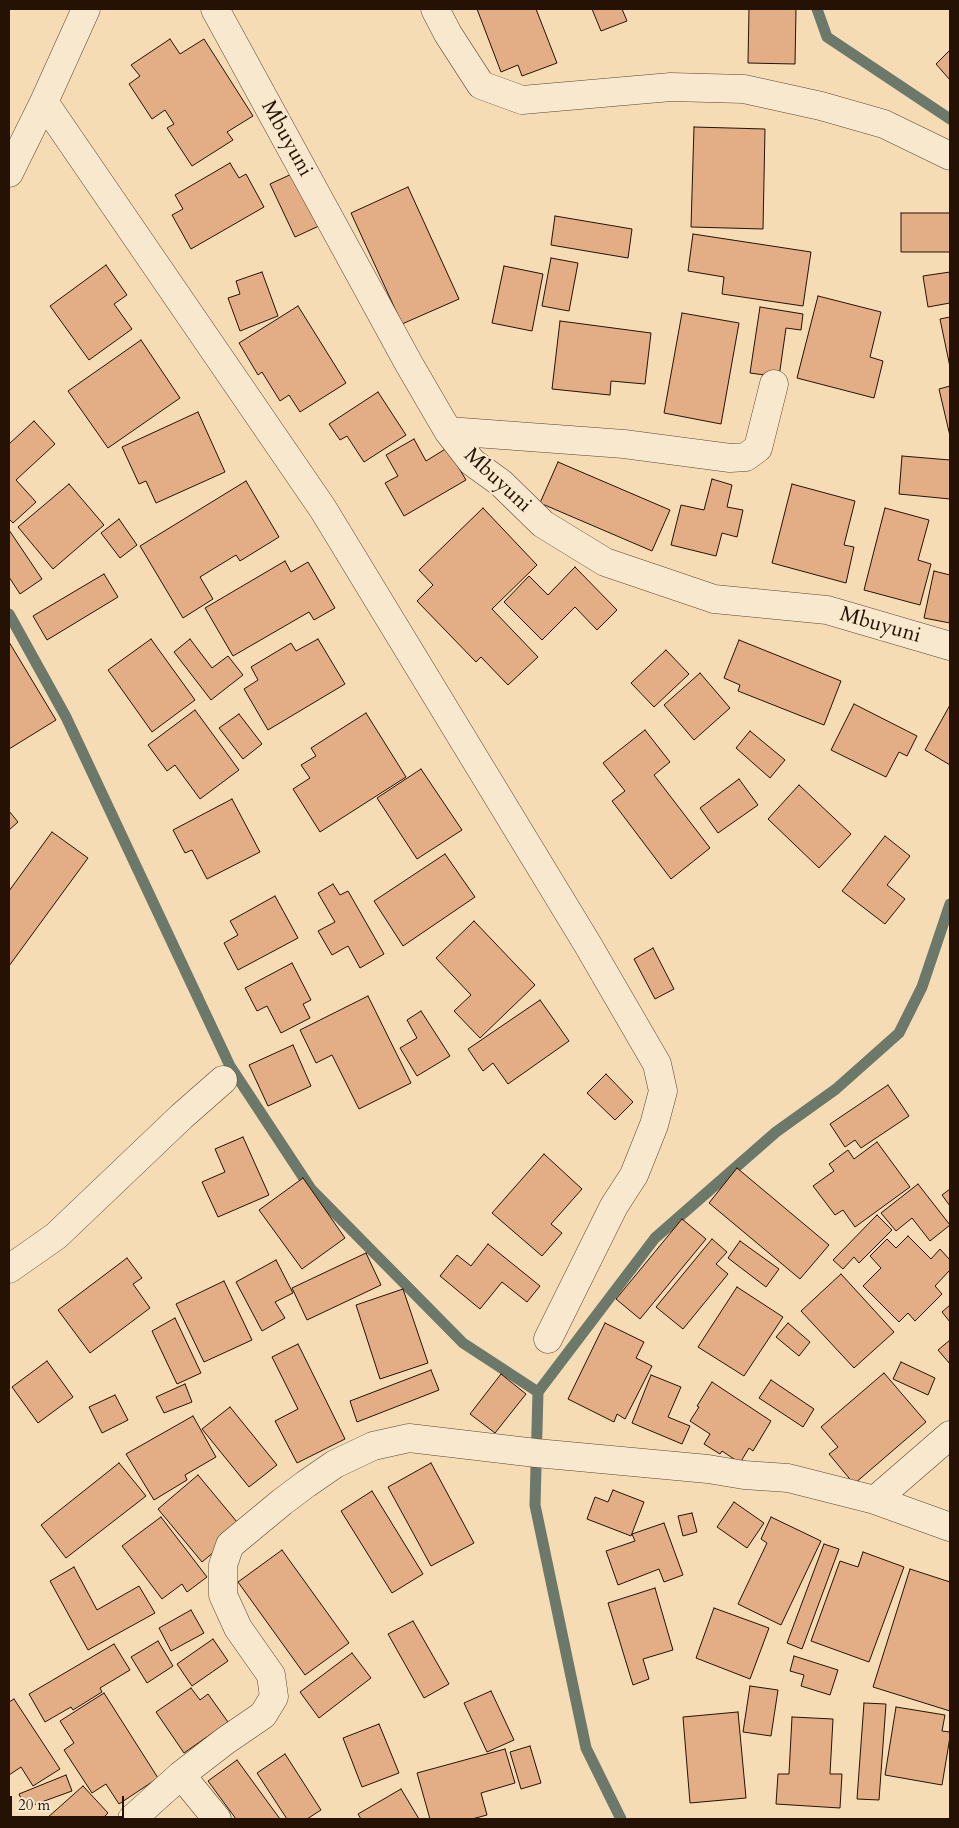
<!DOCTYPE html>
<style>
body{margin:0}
#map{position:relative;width:959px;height:1828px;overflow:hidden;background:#f5dcb4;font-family:Cardo,serif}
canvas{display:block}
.frame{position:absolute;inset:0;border:10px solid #251205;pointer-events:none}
.scale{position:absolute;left:10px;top:1796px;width:114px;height:22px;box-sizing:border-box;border:2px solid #251205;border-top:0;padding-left:6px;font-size:15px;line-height:18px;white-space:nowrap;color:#251205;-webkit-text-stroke:4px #f8e8ce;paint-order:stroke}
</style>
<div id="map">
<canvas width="959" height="1828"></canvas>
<div class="frame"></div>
<div class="scale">20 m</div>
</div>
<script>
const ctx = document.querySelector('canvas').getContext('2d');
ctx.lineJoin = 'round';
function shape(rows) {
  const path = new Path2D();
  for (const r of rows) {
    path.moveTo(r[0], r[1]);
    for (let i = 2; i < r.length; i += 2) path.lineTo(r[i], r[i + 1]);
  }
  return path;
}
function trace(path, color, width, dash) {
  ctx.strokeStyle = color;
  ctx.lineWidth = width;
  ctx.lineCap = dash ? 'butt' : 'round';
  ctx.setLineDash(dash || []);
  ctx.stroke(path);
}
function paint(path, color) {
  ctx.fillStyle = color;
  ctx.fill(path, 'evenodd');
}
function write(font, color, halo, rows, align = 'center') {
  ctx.font = font + ' Cardo,serif';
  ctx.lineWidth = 4.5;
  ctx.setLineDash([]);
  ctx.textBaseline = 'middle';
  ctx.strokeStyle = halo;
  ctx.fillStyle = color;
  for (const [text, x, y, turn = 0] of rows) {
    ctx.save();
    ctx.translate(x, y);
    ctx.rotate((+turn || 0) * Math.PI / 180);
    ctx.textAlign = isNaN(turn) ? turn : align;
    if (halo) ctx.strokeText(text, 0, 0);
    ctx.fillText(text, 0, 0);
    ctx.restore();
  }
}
const stream = shape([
 [817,9,827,37,950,119],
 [9,614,66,717,230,1066,311,1189,463,1343,538,1392],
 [621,1819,586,1748,535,1505,538,1392,655,1238,776,1132,836,1089,899,1033,922,987,950,904]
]);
const building = shape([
 [477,9,536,9,557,63,522,76,518,65,501,72,477,9],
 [592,9,622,9,627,21,601,31,592,9],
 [749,9,796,9,795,64,748,63,749,9],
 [170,39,180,54,204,39,253,116,227,132,233,140,192,166,167,128,174,124,165,110,152,119,129,84,140,76,131,65,170,39],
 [950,50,950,80,936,64,950,50],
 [694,127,765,129,763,229,691,227,694,127],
 [230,163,239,178,246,174,264,207,191,249,172,215,183,209,175,195,230,163],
 [296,172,321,225,295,237,270,184,296,172],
 [408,187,459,299,402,324,351,213,408,187],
 [901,213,950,213,950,252,901,252,901,213],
 [555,216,632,229,628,258,551,245,555,216],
 [693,234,811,252,803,306,722,294,724,277,688,271,693,234],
 [551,258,578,263,569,311,542,306,551,258],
 [106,265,127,295,114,304,132,329,89,360,50,306,106,265],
 [504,266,543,274,532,331,492,323,504,266],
 [262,272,278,316,240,331,228,298,240,294,236,281,262,272],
 [950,272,950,303,928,307,923,276,950,272],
 [818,296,881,312,870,357,883,361,874,398,797,378,818,296],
 [298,306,346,383,300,412,289,395,280,401,262,372,258,375,239,343,298,306],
 [760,307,803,314,801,330,786,328,779,377,750,373,760,307],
 [682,313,739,323,721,424,664,413,682,313],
 [950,317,950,367,940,319,950,317],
 [560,321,651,333,645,384,611,381,610,395,552,389,560,321],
 [141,340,180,398,108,448,68,391,141,340],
 [950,386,950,436,939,389,950,386],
 [378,392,406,435,364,462,347,436,340,440,329,424,378,392],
 [198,412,225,472,156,503,146,481,139,484,122,447,198,412],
 [34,421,55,444,16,480,36,502,13,523,9,519,9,444,34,421],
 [414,439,426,461,447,448,466,480,404,516,385,483,398,476,386,455,414,439],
 [902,456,950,460,950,499,899,494,902,456],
 [558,462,670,510,652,551,540,503,558,462],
 [712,479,732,485,727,507,743,510,737,537,722,533,716,556,671,545,681,505,704,510,712,479],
 [246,481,279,537,240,561,236,555,200,577,213,599,183,618,140,546,246,481],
 [69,484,104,525,53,569,18,527,69,484],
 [792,484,855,501,844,545,854,547,846,583,772,563,792,484],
 [483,508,537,565,492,609,538,657,508,685,481,657,476,662,417,601,433,585,419,570,483,508],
 [885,508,929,520,918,560,931,564,920,605,864,590,885,508],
 [119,519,137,545,120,558,101,533,119,519],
 [9,530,42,579,20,594,9,577,9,530],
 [285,561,291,572,308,562,335,608,314,620,309,612,233,656,205,608,285,561],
 [575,567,617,610,597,630,575,607,542,640,504,602,529,576,548,595,575,567],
 [934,571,950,575,950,623,924,618,934,571],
 [104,574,118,597,47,640,33,616,104,574],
 [151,639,195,700,152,732,108,670,151,639],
 [190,639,212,668,228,656,243,675,211,700,174,652,190,639],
 [318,639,345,684,268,730,244,689,258,680,251,667,291,643,296,651,318,639],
 [739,640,841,681,824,725,738,691,740,685,724,678,739,640],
 [9,642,56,720,9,749,9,642],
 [666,650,689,674,654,707,631,683,666,650],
 [700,673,730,708,694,740,664,705,700,673],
 [854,704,917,736,907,756,899,752,886,777,831,750,854,704],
 [950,705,950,765,925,750,950,705],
 [195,710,239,770,200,799,175,765,167,771,148,745,195,710],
 [366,713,406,777,320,832,293,789,310,778,301,765,316,756,311,748,366,713],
 [239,714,262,744,243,759,219,728,239,714],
 [645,730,670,762,654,775,710,848,671,879,612,801,625,791,603,763,645,730],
 [750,731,785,760,770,778,736,748,750,731],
 [421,769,462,830,417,859,377,798,421,769],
 [739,779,758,805,718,833,700,808,739,779],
 [799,785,851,834,819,868,768,819,799,785],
 [232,799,260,852,207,879,192,850,185,853,173,830,232,799],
 [9,811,18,822,9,830,9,811],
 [52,832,88,858,9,966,9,891,52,832],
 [885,836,910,856,887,885,905,899,885,924,842,891,885,836],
 [445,854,475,897,403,946,374,901,445,854],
 [333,884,340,895,348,891,384,954,360,968,348,946,332,955,318,931,335,922,318,893,333,884],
 [275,896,298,938,238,970,224,943,238,935,230,921,275,896],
 [474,921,535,985,480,1038,454,1011,471,995,436,958,474,921],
 [653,948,674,989,655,999,634,959,653,948],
 [292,963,311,1000,303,1004,310,1018,281,1033,267,1006,257,1011,245,988,292,963],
 [368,996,411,1083,359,1109,332,1055,316,1063,300,1030,368,996],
 [540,1000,569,1041,508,1084,493,1063,483,1071,468,1049,540,1000],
 [421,1011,450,1056,417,1076,400,1048,417,1038,407,1020,421,1011],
 [293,1045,311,1086,268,1106,249,1065,293,1045],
 [606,1074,633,1102,615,1120,587,1093,606,1074],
 [888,1085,909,1116,861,1148,855,1140,845,1147,830,1124,888,1085],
 [243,1137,269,1195,218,1217,202,1182,225,1172,215,1149,243,1137],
 [877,1142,910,1187,855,1227,843,1210,835,1215,813,1186,834,1171,829,1164,848,1150,854,1159,877,1142],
 [544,1154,582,1189,551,1224,562,1233,542,1256,492,1213,544,1154],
 [737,1168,829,1245,800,1279,709,1203,737,1168],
 [303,1178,345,1238,302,1269,259,1210,303,1178],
 [918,1184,950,1225,930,1241,912,1218,896,1231,881,1213,918,1184],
 [950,1189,950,1206,942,1195,950,1189],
 [877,1215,892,1230,859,1263,854,1257,843,1269,833,1260,877,1215],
 [682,1219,706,1239,640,1319,616,1299,682,1219],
 [908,1236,931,1259,940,1249,950,1260,950,1270,935,1286,942,1294,915,1321,908,1313,899,1322,863,1286,881,1268,870,1256,887,1239,896,1248,908,1236],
 [712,1239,727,1252,716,1264,728,1274,683,1329,656,1307,712,1239],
 [740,1241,779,1269,766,1287,728,1258,740,1241],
 [488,1244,540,1286,527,1302,502,1282,480,1309,440,1276,457,1255,471,1266,488,1244],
 [366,1253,381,1285,307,1320,292,1288,366,1253],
 [127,1258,142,1278,133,1284,150,1308,90,1353,58,1310,127,1258],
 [276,1260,293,1293,275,1302,285,1318,262,1331,236,1282,276,1260],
 [841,1274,894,1332,854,1368,801,1311,841,1274],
 [224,1281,252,1340,204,1362,176,1304,224,1281],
 [737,1287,783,1317,744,1376,698,1347,737,1287],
 [403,1289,428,1363,380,1379,356,1305,403,1289],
 [950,1305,950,1322,942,1312,950,1305],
 [175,1318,201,1373,177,1384,152,1331,175,1318],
 [605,1323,644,1342,636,1358,652,1366,625,1419,617,1414,614,1422,568,1399,605,1323],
 [788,1323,810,1342,799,1356,776,1337,788,1323],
 [950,1340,950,1364,938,1350,950,1340],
 [298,1344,345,1439,297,1463,275,1421,298,1409,272,1357,298,1344],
 [47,1361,73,1397,38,1423,12,1387,47,1361],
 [901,1362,935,1378,928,1395,893,1379,901,1362],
 [431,1370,439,1390,357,1422,350,1401,431,1370],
 [884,1373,926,1422,854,1484,829,1454,838,1447,821,1427,884,1373],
 [501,1374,526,1394,495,1433,470,1414,501,1374],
 [651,1375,681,1387,668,1417,690,1426,682,1444,632,1423,651,1375],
 [771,1380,814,1409,803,1427,759,1398,771,1380],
 [712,1382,771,1421,753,1451,749,1448,740,1463,722,1451,720,1454,704,1444,710,1434,690,1421,699,1407,697,1406,712,1382],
 [185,1384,192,1402,164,1413,156,1397,185,1384],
 [115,1395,128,1420,102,1433,89,1407,115,1395],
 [230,1407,277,1465,249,1487,202,1429,230,1407],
 [193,1416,216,1457,185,1475,187,1480,154,1500,126,1454,193,1416],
 [119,1463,146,1496,66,1558,41,1525,119,1463],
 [431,1463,474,1543,431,1566,388,1487,431,1463],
 [198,1475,242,1528,202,1562,158,1509,198,1475],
 [613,1490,644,1502,631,1536,587,1519,595,1497,608,1502,613,1490],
 [372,1491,423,1574,392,1593,341,1511,372,1491],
 [734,1502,764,1523,747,1548,717,1527,734,1502],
 [692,1513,697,1532,683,1536,678,1516,692,1513],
 [161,1517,207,1577,187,1592,182,1584,162,1599,122,1546,161,1517],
 [771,1517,821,1541,781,1625,738,1604,767,1543,761,1539,771,1517],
 [664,1523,683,1575,664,1582,659,1569,618,1585,606,1551,635,1541,632,1534,664,1523],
 [824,1544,839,1549,802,1649,787,1643,824,1544],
 [282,1550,349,1643,305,1675,238,1582,282,1550],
 [863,1552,904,1567,869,1662,811,1641,840,1561,858,1567,863,1552],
 [74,1567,97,1610,139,1586,155,1613,88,1650,50,1581,74,1567],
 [910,1569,950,1582,950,1711,873,1687,910,1569],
 [655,1588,673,1650,643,1659,649,1679,633,1685,608,1603,655,1588],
 [714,1608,769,1628,750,1679,696,1658,714,1608],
 [191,1610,204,1633,171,1651,159,1628,191,1610],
 [413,1621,449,1684,424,1698,388,1634,413,1621],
 [213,1639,228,1661,192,1686,177,1664,213,1639],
 [158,1641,173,1666,147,1683,131,1657,158,1641],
 [114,1644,130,1670,100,1688,102,1692,73,1710,71,1707,45,1722,29,1694,114,1644],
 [352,1653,371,1678,319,1718,300,1692,352,1653],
 [794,1656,838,1670,830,1695,801,1686,804,1675,790,1671,794,1656],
 [750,1686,778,1690,771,1736,743,1732,750,1686],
 [191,1688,200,1700,208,1694,228,1722,184,1753,156,1712,191,1688],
 [491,1691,514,1740,487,1752,464,1703,491,1691],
 [104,1693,158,1778,119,1804,106,1784,92,1793,64,1750,74,1743,60,1721,104,1693],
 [14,1699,60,1769,33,1786,21,1767,9,1775,9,1702,14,1699],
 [864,1703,886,1704,879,1800,857,1799,864,1703],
 [896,1707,945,1715,942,1731,950,1732,950,1737,942,1785,885,1775,896,1707],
 [738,1712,746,1798,690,1803,683,1717,738,1712],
 [792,1717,833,1719,830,1774,842,1774,840,1808,776,1804,778,1774,789,1774,792,1717],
 [379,1724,399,1773,362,1787,343,1738,379,1724],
 [530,1746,541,1783,521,1789,510,1752,530,1746],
 [505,1749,515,1783,481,1793,487,1815,472,1819,430,1819,417,1773,505,1749],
 [285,1754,321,1810,307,1819,287,1819,257,1773,285,1754],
 [237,1760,280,1819,236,1819,208,1781,237,1760],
 [66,1775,72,1791,25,1808,19,1794,66,1775],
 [83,1786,108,1813,102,1819,46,1819,83,1786],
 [401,1789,419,1819,361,1819,358,1814,401,1789]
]);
const street = shape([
 [215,9,409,364,448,431,472,462,501,483,543,524,605,562,714,599,827,610,950,646],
 [435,9,448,34,481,85,522,100,671,87,744,89,821,106,884,124,950,156],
 [44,102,323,509,588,945,657,1064,663,1091,654,1125,634,1175,614,1206,548,1339],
 [9,173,44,102,86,9],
 [448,431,624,444,730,458,746,457,758,448,774,384],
 [9,1269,56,1236,182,1116,223,1080],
 [875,1500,950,1435],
 [181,1775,217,1819],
 [132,1819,181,1775,225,1741,263,1715,274,1697,271,1675,238,1628,223,1595,223,1565,230,1545,282,1502,306,1484,335,1464,373,1446,409,1438,536,1453,708,1469,744,1475,788,1478,875,1500,950,1527]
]);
const streetNames = [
 ["Mbuyuni",286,139,61],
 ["Mbuyuni",497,481,43],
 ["Mbuyuni",880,626,16]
];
trace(stream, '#6c7869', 11);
paint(building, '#e3ae86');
trace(building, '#251205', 1);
trace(street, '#594431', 29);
trace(street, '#f8e8ce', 28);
write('21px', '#251205', '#f8e8ce', streetNames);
</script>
